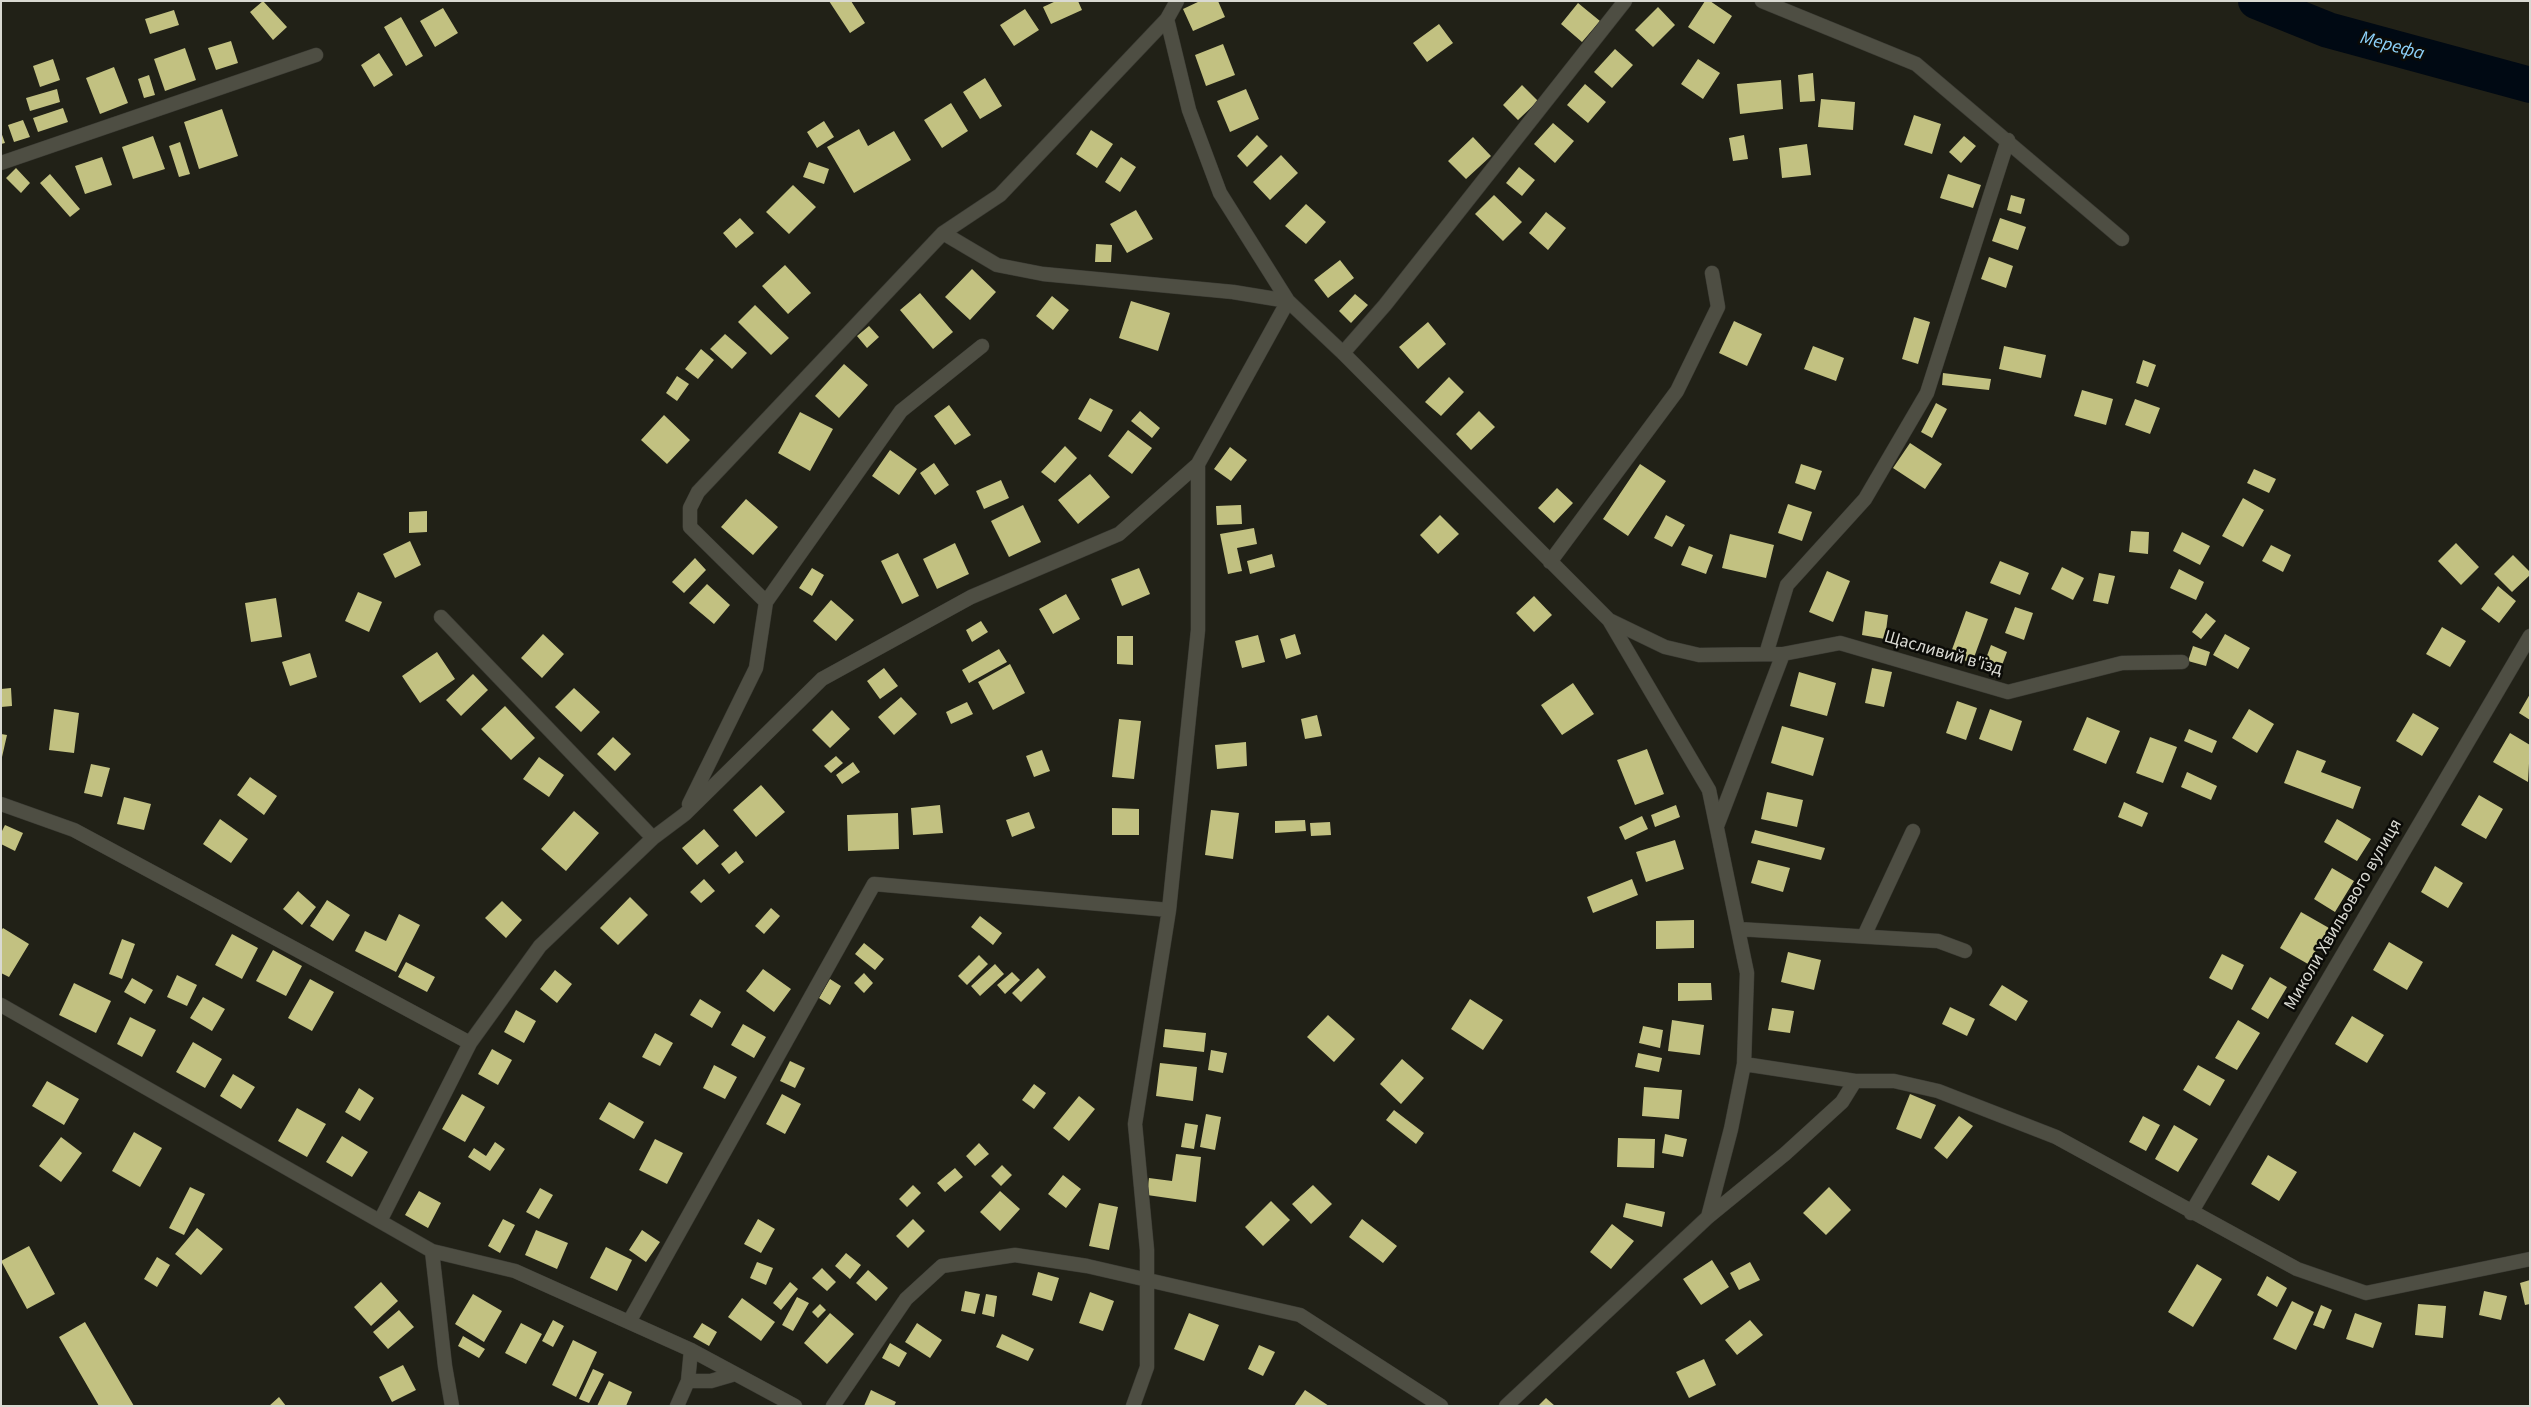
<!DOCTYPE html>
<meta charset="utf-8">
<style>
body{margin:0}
#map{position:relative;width:2531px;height:1407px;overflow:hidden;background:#212117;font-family:"Source Sans 3",sans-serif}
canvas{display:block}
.frame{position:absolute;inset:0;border:2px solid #d9d9d2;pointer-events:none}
</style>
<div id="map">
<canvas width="2531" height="1407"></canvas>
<div class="frame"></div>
</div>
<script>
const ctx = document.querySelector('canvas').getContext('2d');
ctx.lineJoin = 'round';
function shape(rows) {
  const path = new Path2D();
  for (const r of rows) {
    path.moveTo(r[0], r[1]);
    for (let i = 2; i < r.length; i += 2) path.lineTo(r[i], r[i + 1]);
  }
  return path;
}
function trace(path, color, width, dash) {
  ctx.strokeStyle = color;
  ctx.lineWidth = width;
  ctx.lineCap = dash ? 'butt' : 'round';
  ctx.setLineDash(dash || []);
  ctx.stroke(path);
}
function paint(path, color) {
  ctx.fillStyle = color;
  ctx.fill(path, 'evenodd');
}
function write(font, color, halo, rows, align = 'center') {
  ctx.font = font + ' "Source Sans 3",sans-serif';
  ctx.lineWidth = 5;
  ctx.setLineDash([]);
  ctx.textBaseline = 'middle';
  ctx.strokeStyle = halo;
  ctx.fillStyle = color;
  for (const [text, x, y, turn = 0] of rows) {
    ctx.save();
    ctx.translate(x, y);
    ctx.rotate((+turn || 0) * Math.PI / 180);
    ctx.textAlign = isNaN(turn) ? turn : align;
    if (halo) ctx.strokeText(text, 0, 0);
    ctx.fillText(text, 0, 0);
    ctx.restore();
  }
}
const river = shape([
 [2256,1,2328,30,2530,85]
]);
const building = shape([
 [263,1,287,27,273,40,250,12],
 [829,1,851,1,865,23,850,33],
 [1056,1,1078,1,1082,10,1051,24,1043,7],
 [1200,1,1218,1,1225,17,1193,31,1183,9],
 [1705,1,1710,1,1732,16,1714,44,1688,27],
 [1578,3,1600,21,1582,42,1561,24],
 [1658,7,1675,25,1653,47,1635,30],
 [443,8,458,33,435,47,420,21],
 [1025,9,1039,30,1014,46,1000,25],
 [174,10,179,25,150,34,145,19],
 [401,17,423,56,406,66,384,27],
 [1439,24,1453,43,1427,62,1413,43],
 [231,41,238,63,216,70,208,48],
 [1223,44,1235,75,1206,86,1195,55],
 [185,48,196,80,165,91,154,59],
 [1615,49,1633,65,1612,88,1594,72],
 [379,53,393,75,374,87,361,65],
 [53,59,60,80,40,87,33,66],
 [1698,59,1720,73,1703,99,1681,84],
 [114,67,128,103,100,114,86,78],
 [1813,73,1815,101,1800,102,1798,75],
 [149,75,155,95,144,98,138,79],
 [985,78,1002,106,980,119,963,92],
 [1781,80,1783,109,1740,114,1737,84],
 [1585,84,1606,102,1588,123,1567,105],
 [1522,85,1538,101,1518,120,1503,105],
 [57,89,60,102,30,111,26,98],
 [1246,89,1259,119,1230,132,1217,101],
 [1821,99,1855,102,1853,130,1818,127],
 [951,103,968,131,942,148,924,120],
 [63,108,68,122,38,132,33,118],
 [222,109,238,156,199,169,184,122],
 [1914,115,1941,124,1932,154,1904,145],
 [23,120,30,137,14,142,8,125],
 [824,121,834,137,817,148,807,132],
 [1553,123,1574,141,1555,163,1534,144],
 [859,129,868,146,894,131,911,160,854,193,827,147],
 [1091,130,1113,144,1097,168,1076,154],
 [1,132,5,143,1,144],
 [1257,135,1268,146,1247,167,1237,156],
 [1744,135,1748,159,1733,161,1729,138],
 [153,136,165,169,133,179,122,147],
 [1964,136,1976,146,1961,163,1949,152],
 [1473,137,1491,156,1466,179,1448,161],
 [180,142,190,174,179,177,169,146],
 [1807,144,1811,175,1782,178,1779,148],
 [1281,155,1298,173,1270,200,1253,182],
 [102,157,112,185,85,194,75,166],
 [1121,157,1136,167,1120,192,1105,182],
 [809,162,829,169,824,184,803,177],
 [1519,167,1535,180,1522,196,1506,183],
 [16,168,30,183,21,193,6,178],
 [50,174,80,209,70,217,40,183],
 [1948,174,1981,185,1973,208,1940,198],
 [793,185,816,207,789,234,766,212],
 [1494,195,1522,222,1503,241,1475,214],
 [2011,195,2025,199,2021,214,2007,210],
 [1306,204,1326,222,1306,244,1285,226],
 [1136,210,1153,239,1127,253,1110,224],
 [1546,212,1566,228,1548,250,1529,233],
 [740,218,754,233,736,248,723,233],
 [2000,218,2026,227,2018,250,1992,241],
 [1096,244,1112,245,1111,262,1095,262],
 [1989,257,2013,266,2006,288,1981,279],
 [1340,260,1354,278,1328,298,1314,280],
 [785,265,811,293,788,314,762,286],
 [972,269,996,292,970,320,945,297],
 [920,293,953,332,933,349,900,310],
 [1355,294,1368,305,1351,323,1339,311],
 [1052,296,1069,310,1053,330,1036,316],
 [1131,301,1170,313,1158,351,1119,338],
 [755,305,789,338,771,355,738,322],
 [1914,317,1930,322,1918,364,1902,359],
 [1734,321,1762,334,1747,366,1719,353],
 [1428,322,1446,344,1418,369,1399,347],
 [869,326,879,337,867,348,857,336],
 [725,334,747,353,732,369,710,349],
 [1813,346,1844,358,1836,381,1804,369],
 [2004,346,2046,355,2041,378,1999,369],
 [701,349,714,360,698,379,685,369],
 [2143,360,2156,365,2148,387,2136,383],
 [844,364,868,385,839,418,815,396],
 [1943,373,1991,379,1989,390,1942,385],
 [677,376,689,384,677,401,666,393],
 [1449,377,1464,392,1441,416,1425,402],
 [2082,390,2113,399,2106,425,2074,416],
 [1090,398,1113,410,1101,432,1078,419],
 [2135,399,2160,408,2150,434,2125,425],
 [1936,403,1947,409,1932,438,1921,432],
 [949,405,971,435,955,445,934,416],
 [1140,411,1160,428,1152,438,1131,421],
 [1479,411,1495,427,1471,450,1456,434],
 [800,412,833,429,810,471,778,453],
 [664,415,690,440,667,464,641,440],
 [1128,430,1152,448,1132,474,1108,456],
 [1910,443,1942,464,1925,489,1893,468],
 [1065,446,1077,458,1055,483,1041,472],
 [1230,447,1247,460,1231,481,1214,469],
 [890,450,917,469,899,495,872,476],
 [934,463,949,485,935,495,920,473],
 [1640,464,1666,481,1628,536,1603,519],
 [1801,464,1822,471,1815,490,1795,483],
 [2254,469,2276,479,2269,493,2247,483],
 [1090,474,1110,497,1078,524,1058,500],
 [1001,480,1009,498,984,509,976,491],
 [1557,488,1573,503,1554,523,1538,508],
 [2243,498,2264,510,2243,547,2222,536],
 [746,499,778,527,753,555,721,527],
 [1788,504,1812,512,1802,541,1778,533],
 [1023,505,1041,542,1009,557,991,521],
 [1241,505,1242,524,1217,525,1216,506],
 [427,511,427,532,409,533,409,512],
 [1440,515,1459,534,1438,554,1420,535],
 [1666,515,1685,525,1672,547,1654,538],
 [1254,528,1257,544,1237,548,1242,571,1228,574,1220,534],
 [2131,531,2149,532,2148,554,2129,552],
 [2182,532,2210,546,2200,565,2173,551],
 [1730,534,1774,545,1766,578,1722,568],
 [410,541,421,565,395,578,383,554],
 [955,543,969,574,937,589,923,559],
 [2456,543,2479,567,2461,585,2438,561],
 [2271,545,2291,555,2283,572,2262,561],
 [1689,546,1713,555,1706,574,1681,565],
 [898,553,919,596,902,604,881,561],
 [1272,554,1275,567,1250,574,1247,561],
 [2513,555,2530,572,2530,575,2512,592,2494,574],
 [695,558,706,570,684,593,672,582],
 [2000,561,2029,573,2020,595,1990,583],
 [2062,567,2084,578,2073,600,2051,589],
 [812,568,824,575,812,596,799,588],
 [1139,568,1150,594,1122,606,1111,579],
 [2179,569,2204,582,2196,600,2170,588],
 [1827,571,1850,581,1833,622,1809,612],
 [2099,573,2115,576,2108,604,2093,601],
 [707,584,730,605,714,624,689,603],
 [2498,586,2516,601,2499,623,2481,609],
 [358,592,382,602,369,632,345,621],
 [1066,594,1080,619,1053,634,1039,609],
 [1534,596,1552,615,1534,632,1516,613],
 [276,598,282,637,251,642,245,603],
 [831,600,854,620,836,641,813,621],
 [2015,607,2033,613,2024,640,2005,633],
 [1865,611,1888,615,1885,639,1862,635],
 [1966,611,1988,619,1972,663,1950,655],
 [2206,613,2216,621,2201,639,2192,632],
 [981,621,988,632,972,642,966,630],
 [2442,627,2466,641,2450,667,2426,654],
 [543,634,564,654,542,678,521,658],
 [1295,634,1301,654,1286,659,1280,639],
 [2225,634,2250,648,2238,669,2213,655],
 [1258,635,1265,662,1242,668,1235,641],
 [1117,636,1133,636,1133,665,1117,664],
 [1991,645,2007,652,2001,668,1985,661],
 [2193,646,2210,652,2206,666,2188,661],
 [999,649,1007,662,969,683,962,670],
 [437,652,455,679,420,703,402,676],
 [310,653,317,677,290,686,282,662],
 [1010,664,1025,693,993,710,978,682],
 [884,668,898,686,880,699,867,681],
 [1872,668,1892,672,1884,707,1865,703],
 [1799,672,1836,683,1827,716,1790,706],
 [473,674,488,690,461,716,446,700],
 [1573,683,1594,714,1562,735,1541,705],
 [11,688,12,706,1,707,1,689],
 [574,688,600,712,581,732,555,707],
 [2530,694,2530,720,2519,713],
 [901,697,917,714,894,735,878,717],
 [1957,701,1977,708,1966,740,1946,733],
 [967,702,973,714,951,724,946,712],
 [505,706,535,738,511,760,481,729],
 [54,709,79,713,74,753,49,750],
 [1990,709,2022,721,2012,751,1979,739],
 [2249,709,2274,724,2257,753,2232,738],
 [832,710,850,729,830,748,812,730],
 [2413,713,2439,728,2422,756,2396,741],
 [1317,715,1322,736,1305,739,1301,719],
 [2087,717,2120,731,2106,764,2073,750],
 [1119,719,1141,721,1134,779,1112,777],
 [1782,726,1824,738,1813,776,1771,763],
 [2189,729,2217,741,2212,753,2184,741],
 [2510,733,2530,745,2528,782,2493,762],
 [1,734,7,735,2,757,1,757],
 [613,737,631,754,615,771,597,754],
 [2150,737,2177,747,2163,783,2136,773],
 [1246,742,1247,766,1217,769,1215,745],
 [1647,749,1664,794,1635,805,1617,760],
 [1042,750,1050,771,1034,777,1026,756],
 [2297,750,2326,761,2321,772,2361,787,2353,809,2284,783],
 [836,756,843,763,831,773,824,766],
 [539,757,564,775,549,797,523,779],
 [853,762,860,772,842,784,836,775],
 [91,764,110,768,102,797,84,793],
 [2187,772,2217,786,2211,800,2181,787],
 [250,777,277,796,264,815,237,795],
 [761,785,785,812,756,837,733,810],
 [1767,792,1803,800,1797,827,1761,819],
 [2479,795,2503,809,2486,839,2461,825],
 [124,797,151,804,144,830,117,824],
 [2124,802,2148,813,2142,827,2118,817],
 [940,805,943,833,913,835,911,808],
 [1676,805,1680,817,1655,827,1651,815],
 [1112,808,1139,809,1139,835,1112,835],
 [1211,810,1239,813,1233,859,1205,855],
 [574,811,599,833,566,871,541,849],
 [1029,812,1035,828,1012,837,1006,820],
 [898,813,899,849,848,851,847,815],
 [1642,816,1648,829,1625,840,1619,827],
 [220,819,248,839,231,863,203,844],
 [2337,819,2371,839,2357,861,2324,842],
 [1305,820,1306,831,1275,833,1275,821],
 [1330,822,1331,835,1311,836,1310,823],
 [5,825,23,833,15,851,1,844,1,833],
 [704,829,719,846,697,865,682,848],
 [1755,830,1825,848,1821,860,1751,843],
 [1675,840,1684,869,1646,882,1636,852],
 [736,851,744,862,729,874,721,864],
 [1758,860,1790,868,1783,892,1751,883],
 [2435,866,2463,883,2448,908,2421,892],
 [2332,868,2354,881,2335,912,2314,899],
 [704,879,715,891,701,903,690,892],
 [1632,879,1638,895,1593,913,1587,897],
 [298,891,316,907,302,925,283,909],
 [630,897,648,915,618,945,600,928],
 [327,900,350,915,333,941,310,926],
 [502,901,522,920,506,938,485,918],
 [771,908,780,916,764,934,755,926],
 [2301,912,2329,928,2308,964,2280,948],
 [399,914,420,925,396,972,355,951,365,931,386,941],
 [980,916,1002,933,993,945,971,927],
 [1694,920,1694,948,1656,949,1656,921],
 [3,928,29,944,9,977,1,973,1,931],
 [232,934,258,948,242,979,215,965],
 [122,939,135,944,122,979,109,974],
 [2389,942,2423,962,2407,990,2373,970],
 [864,943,884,959,875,970,855,954],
 [273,950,302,966,286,996,256,981],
 [1788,952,1821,960,1814,990,1781,982],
 [2222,954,2244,965,2232,990,2209,978],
 [979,955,988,964,967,985,958,976],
 [406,962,435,977,427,992,398,977],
 [995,964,1004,974,980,996,971,986],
 [1038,968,1046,977,1021,1002,1012,993],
 [763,969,791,989,774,1012,746,991],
 [555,970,572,984,557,1003,540,989],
 [1012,972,1020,980,1005,994,997,985],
 [864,973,873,983,864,993,854,983],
 [177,975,197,985,187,1006,167,997],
 [2270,977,2287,987,2268,1019,2251,1009],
 [132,978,153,990,145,1004,124,992],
 [310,979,334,992,312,1031,288,1018],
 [830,979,841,986,830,1005,819,998],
 [74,983,111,1001,96,1033,59,1015],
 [1678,983,1711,983,1712,1000,1678,1001],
 [2002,985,2028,1001,2016,1021,1989,1005],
 [203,997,225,1009,212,1031,190,1018],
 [700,999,721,1012,712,1028,690,1015],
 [1470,999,1503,1020,1483,1050,1451,1029],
 [1950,1007,1975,1019,1967,1036,1942,1024],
 [1772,1008,1794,1011,1790,1033,1768,1030],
 [516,1010,536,1021,524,1043,504,1032],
 [1328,1015,1355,1039,1334,1062,1307,1037],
 [2352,1016,2384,1035,2367,1063,2335,1044],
 [130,1017,156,1030,142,1057,117,1044],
 [1672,1020,1704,1025,1700,1055,1668,1051],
 [2238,1020,2260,1033,2237,1070,2215,1058],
 [743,1024,766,1037,754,1058,731,1045],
 [1643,1026,1663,1030,1660,1048,1639,1043],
 [1165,1029,1206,1033,1204,1052,1163,1047],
 [655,1033,673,1043,660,1066,642,1057],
 [193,1042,222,1059,205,1088,176,1072],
 [492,1049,512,1060,498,1085,478,1074],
 [1211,1050,1227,1053,1223,1073,1208,1070],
 [1638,1053,1662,1058,1659,1072,1635,1067],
 [1402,1059,1424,1078,1401,1104,1380,1084],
 [790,1061,805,1068,795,1088,780,1081],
 [1160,1063,1197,1067,1193,1101,1156,1096],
 [714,1065,737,1077,725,1099,703,1088],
 [2198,1065,2225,1080,2210,1106,2183,1090],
 [233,1074,255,1087,241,1109,220,1096],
 [47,1081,79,1099,64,1125,32,1106],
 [1034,1084,1046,1093,1034,1109,1022,1100],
 [1644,1087,1682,1090,1679,1119,1642,1116],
 [359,1088,374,1098,360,1121,345,1112],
 [462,1094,485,1107,465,1142,442,1129],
 [782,1094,801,1104,785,1134,766,1124],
 [1910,1094,1936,1105,1921,1139,1896,1129],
 [1079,1096,1095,1109,1069,1141,1053,1128],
 [609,1102,644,1122,634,1139,599,1119],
 [297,1108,326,1124,307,1157,278,1141],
 [1394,1110,1424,1133,1416,1144,1386,1120],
 [1206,1114,1221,1117,1215,1150,1200,1147],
 [1959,1116,1973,1126,1947,1159,1934,1148],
 [2143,1116,2160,1125,2146,1151,2129,1142],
 [1185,1123,1198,1125,1194,1149,1181,1147],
 [2174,1125,2198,1139,2178,1172,2155,1159],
 [134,1132,162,1148,140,1187,112,1171],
 [1665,1134,1687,1139,1683,1157,1662,1153],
 [342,1136,368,1152,352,1177,326,1162],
 [61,1137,82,1153,61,1182,39,1166],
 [1618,1138,1655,1139,1654,1168,1617,1167],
 [655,1139,683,1153,667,1184,639,1170],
 [495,1142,505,1149,490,1171,468,1157,474,1148,486,1156],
 [979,1143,989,1154,975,1166,966,1156],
 [1176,1154,1201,1157,1196,1202,1147,1195,1149,1178,1172,1181],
 [2268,1155,2297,1172,2279,1201,2251,1184],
 [1002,1165,1012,1175,1001,1186,991,1176],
 [955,1168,963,1177,945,1192,937,1183],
 [1063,1175,1081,1189,1066,1208,1048,1194],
 [913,1185,921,1193,907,1207,899,1199],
 [1313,1185,1332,1204,1311,1224,1292,1204],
 [190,1187,205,1194,184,1235,169,1228],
 [1829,1187,1851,1210,1826,1235,1803,1213],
 [540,1188,553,1195,539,1219,526,1212],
 [419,1191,441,1203,428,1228,405,1215],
 [1000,1191,1020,1209,1000,1231,980,1212],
 [1271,1201,1290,1220,1263,1246,1245,1227],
 [1099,1203,1118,1207,1109,1250,1089,1246],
 [1626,1203,1665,1212,1662,1227,1623,1217],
 [503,1219,515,1225,500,1253,488,1246],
 [758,1219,775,1229,761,1253,744,1244],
 [913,1219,925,1231,908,1248,896,1236],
 [1362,1219,1397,1246,1383,1263,1349,1237],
 [1612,1224,1634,1241,1611,1269,1590,1252],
 [197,1228,223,1249,201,1275,175,1254],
 [536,1230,568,1243,557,1269,525,1255],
 [642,1230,660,1242,646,1262,629,1250],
 [29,1246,55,1294,27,1309,1,1261],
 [606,1247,632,1260,617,1291,590,1278],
 [846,1253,861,1265,850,1279,835,1266],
 [157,1257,170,1265,157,1287,144,1279],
 [1712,1260,1729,1287,1701,1305,1683,1279],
 [757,1262,773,1268,766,1285,750,1278],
 [1750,1262,1760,1280,1739,1290,1730,1273],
 [2197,1264,2222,1279,2193,1327,2168,1312],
 [822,1268,836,1282,827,1291,812,1278],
 [868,1270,888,1288,876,1301,856,1283],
 [1038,1272,1059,1278,1052,1301,1032,1295],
 [2267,1276,2287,1288,2277,1307,2257,1295],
 [2530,1280,2530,1304,2525,1305,2520,1283],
 [381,1282,398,1301,371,1326,354,1307],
 [790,1282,798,1289,781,1310,773,1303],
 [965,1291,980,1294,975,1314,961,1311],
 [2484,1291,2507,1296,2501,1320,2479,1315],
 [1090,1292,1114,1301,1103,1331,1079,1323],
 [473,1294,502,1311,484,1342,455,1324],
 [986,1294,997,1296,994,1317,982,1314],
 [797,1297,809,1303,793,1331,782,1325],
 [742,1298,775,1322,761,1341,728,1317],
 [2292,1301,2314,1312,2296,1350,2273,1339],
 [820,1304,826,1310,818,1318,812,1312],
 [2418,1304,2446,1306,2443,1338,2415,1335],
 [2321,1305,2332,1310,2324,1329,2313,1325],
 [399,1310,414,1327,388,1349,373,1332],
 [830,1313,854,1334,827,1364,804,1343],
 [1189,1313,1219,1325,1204,1361,1174,1349],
 [2355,1313,2382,1323,2373,1348,2346,1339],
 [553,1320,564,1326,553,1347,542,1341],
 [1750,1320,1763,1335,1737,1355,1725,1340],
 [85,1322,134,1406,99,1406,59,1337],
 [521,1323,542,1334,526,1364,505,1353],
 [702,1323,717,1332,709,1346,693,1337],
 [917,1323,942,1340,930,1358,905,1342],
 [1002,1334,1034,1349,1028,1361,996,1347],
 [463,1336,485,1349,479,1358,458,1346],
 [573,1340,597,1352,576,1397,552,1385],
 [890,1343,907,1353,899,1367,882,1358],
 [1259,1345,1275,1352,1263,1376,1248,1369],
 [1704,1359,1716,1385,1689,1398,1676,1372],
 [403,1365,416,1390,392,1402,379,1377],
 [593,1369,604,1374,589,1403,579,1399],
 [609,1381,632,1392,626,1406,597,1406],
 [871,1390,896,1402,894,1406,864,1406],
 [1305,1390,1329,1406,1294,1406],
 [279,1397,286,1406,269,1406],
 [1546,1398,1555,1406,1538,1406]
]);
const minor = shape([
 [1177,1,1167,19,1189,110,1220,193,1288,301,1343,353,1609,620,1709,790,1747,973,1744,1064,1731,1129,1708,1217,1506,1406],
 [1762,1,1916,64,2122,239],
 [1,163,316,55],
 [1343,353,1385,305,1625,1],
 [1550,562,1677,391,1718,307,1712,273],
 [766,602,690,527,690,508,698,492,943,233,1000,195,1167,19],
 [441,617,653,838],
 [1609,620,1665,647,1699,655,1783,654,1840,643,2008,692,2122,663,2182,662],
 [1766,654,1787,585,1865,499,1927,393,2008,140],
 [1,804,74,830,470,1043],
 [689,804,756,668,766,602,901,411,982,346],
 [1717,826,1783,654],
 [1738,929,1938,941,1965,951],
 [1864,936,1913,831],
 [1,1005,432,1251,515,1271,691,1350,795,1406],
 [1744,1064,1855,1081,1894,1081,1938,1091,2056,1137,2297,1269,2366,1293,2530,1259],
 [2191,1213,2530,636],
 [1708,1217,1785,1154,1842,1102,1855,1081],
 [380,1221,470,1043,540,946,653,838,685,814,822,679,971,597,1119,534,1198,464,1288,301,1233,292,1043,274,997,265,943,233],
 [432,1251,445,1366,452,1406],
 [629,1322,874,884,1169,910],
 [688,1381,711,1381,735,1374],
 [677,1406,688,1381,691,1350],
 [833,1406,906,1299,942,1266,1015,1255,1087,1266,1300,1315,1441,1406],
 [1133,1406,1147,1367,1147,1250,1135,1124,1169,910,1198,630,1198,464]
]);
const streetNames = [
 ["Щасливий в'їзд",1943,654,16],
 ["Миколи Хвильового вулиця",2344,915,-60]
];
const waterNames = [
 ["Мерефа",2392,47,15]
];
trace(river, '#000913', 36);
paint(building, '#c2c181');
trace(minor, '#3c3c35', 15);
trace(minor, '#4e4e43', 14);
write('18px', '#d9d9d2', '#0b0b07', streetNames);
write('italic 19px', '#8dd2fb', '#0b0b07', waterNames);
</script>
